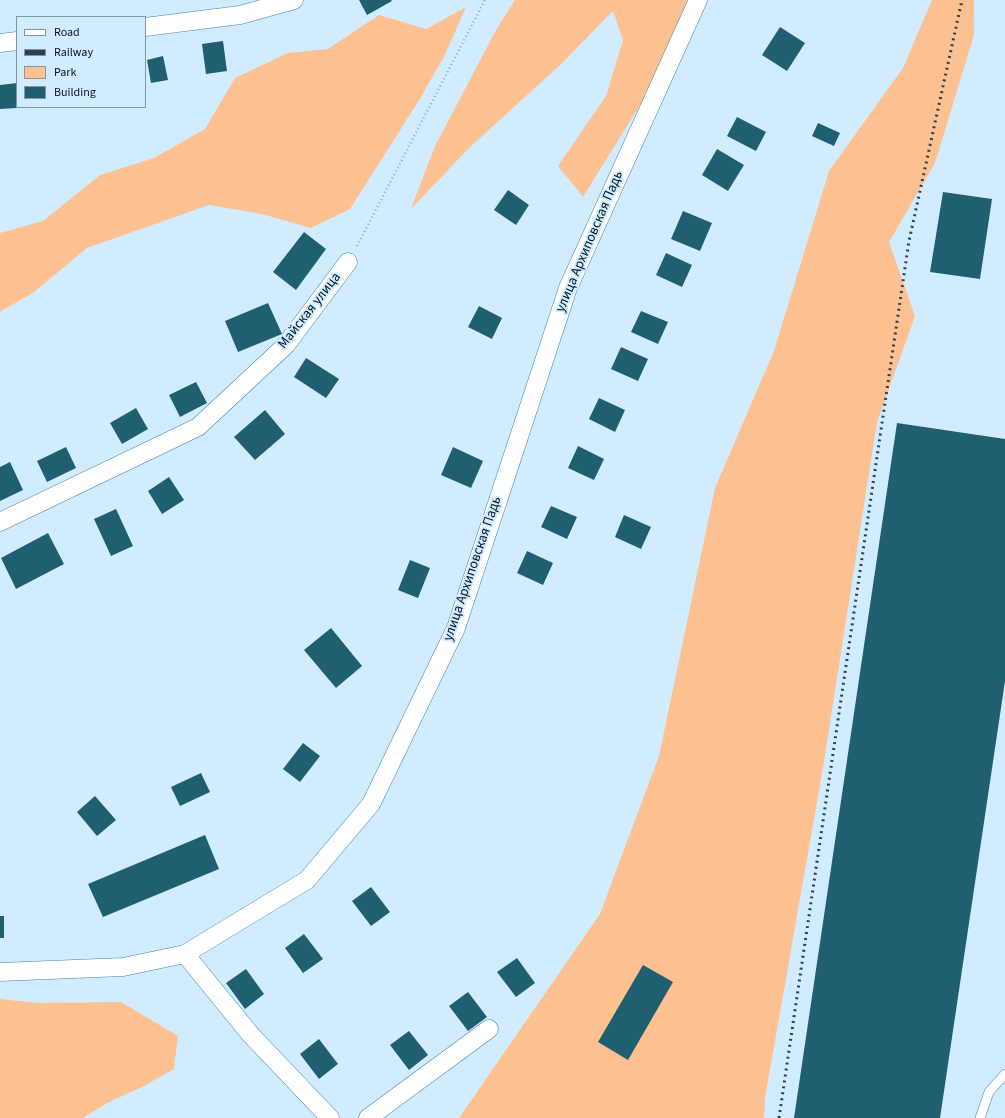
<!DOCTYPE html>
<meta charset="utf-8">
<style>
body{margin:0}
#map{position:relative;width:1005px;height:1118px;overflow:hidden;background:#d1ecff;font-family:"Source Sans 3",sans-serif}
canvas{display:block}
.legend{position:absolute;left:16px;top:16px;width:130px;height:92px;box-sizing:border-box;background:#d1ecff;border:1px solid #7e96a6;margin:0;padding:5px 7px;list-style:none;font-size:12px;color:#011420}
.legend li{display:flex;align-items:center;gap:8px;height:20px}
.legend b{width:20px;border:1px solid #7e96a6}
</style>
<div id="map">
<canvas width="1005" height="1118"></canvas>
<ul class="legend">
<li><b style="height:5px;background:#fff"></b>Road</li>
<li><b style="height:5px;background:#2d4250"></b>Railway</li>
<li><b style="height:11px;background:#fdc091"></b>Park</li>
<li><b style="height:11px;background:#205f70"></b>Building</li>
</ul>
</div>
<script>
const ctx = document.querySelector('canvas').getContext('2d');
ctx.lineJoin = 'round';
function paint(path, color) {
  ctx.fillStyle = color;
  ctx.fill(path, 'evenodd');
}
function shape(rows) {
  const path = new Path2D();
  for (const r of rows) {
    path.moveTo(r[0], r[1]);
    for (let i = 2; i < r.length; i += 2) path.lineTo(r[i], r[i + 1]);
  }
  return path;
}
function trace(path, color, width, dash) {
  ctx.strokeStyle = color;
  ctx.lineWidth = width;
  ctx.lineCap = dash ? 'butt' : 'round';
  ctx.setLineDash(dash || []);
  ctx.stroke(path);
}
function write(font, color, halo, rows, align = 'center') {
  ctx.font = font + ' "Source Sans 3",sans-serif';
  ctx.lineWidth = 4;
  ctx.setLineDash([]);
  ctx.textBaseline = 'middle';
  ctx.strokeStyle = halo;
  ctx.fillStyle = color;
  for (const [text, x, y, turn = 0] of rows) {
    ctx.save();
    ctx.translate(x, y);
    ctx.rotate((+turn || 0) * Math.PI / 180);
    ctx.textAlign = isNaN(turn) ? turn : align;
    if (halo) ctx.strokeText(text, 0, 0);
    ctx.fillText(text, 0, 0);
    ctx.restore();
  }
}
const green = shape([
 [515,0,687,0,679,42,583,197,558,166,606,96,623,40,613,11,562,63,468,149,411,209,435,146,496,30],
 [932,0,974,0,974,35,935,163,889,242,915,316,877,422,823,768,765,1098,764,1118,459,1118,600,914,659,756,715,488,774,351,829,171,903,68],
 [466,7,444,57,418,102,350,209,311,228,262,214,209,205,87,248,34,292,0,312,0,233,43,221,100,175,154,158,205,129,235,78,288,53,328,49,379,15,426,29],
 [0,999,39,1003,121,1002,178,1036,174,1069,142,1087,107,1103,83,1118,0,1118]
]);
const building = shape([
 [359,0,391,0,392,1,367,15],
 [780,27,805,43,787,71,762,55],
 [223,41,227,71,206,74,202,44],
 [163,56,168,80,151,83,147,60],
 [17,83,17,108,0,109,0,85],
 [737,117,766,132,756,151,727,136],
 [818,123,840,133,834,146,812,136],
 [717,149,744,165,728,191,702,175],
 [508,190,529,205,516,225,494,210],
 [943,192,992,199,980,279,930,272],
 [683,211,712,223,700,251,671,239],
 [304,232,326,249,296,290,273,272],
 [666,253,692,265,682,287,656,275],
 [268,303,282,334,238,352,225,321],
 [479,306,502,318,492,339,468,327],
 [641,311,668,322,658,344,631,332],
 [621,347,648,359,638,381,611,369],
 [306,358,339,379,326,398,294,377],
 [196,382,207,403,180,417,169,395],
 [599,398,625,410,615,432,589,419],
 [136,408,148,429,122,444,110,423],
 [265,410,285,434,255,460,234,437],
 [897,423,1005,439,1005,681,940,1118,794,1118],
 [578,446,604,459,594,480,568,468],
 [66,447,76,468,47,482,37,461],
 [453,447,483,461,471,488,441,475],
 [10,462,23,490,0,501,0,467],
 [169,477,184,500,162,514,148,491],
 [551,506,577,517,567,539,541,527],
 [116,509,133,546,111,556,94,519],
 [624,515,651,527,641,549,615,537],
 [48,533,64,564,16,589,1,558],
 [527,551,553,563,543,585,517,573],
 [410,560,430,568,418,598,398,590],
 [331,628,362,666,336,688,304,650],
 [303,743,320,756,300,782,283,769],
 [201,773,210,792,180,806,171,787],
 [95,796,116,820,97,836,77,812],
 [205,835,219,869,103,917,88,884],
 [371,887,390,912,371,926,352,901],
 [0,916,4,916,4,938,0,938],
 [304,934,323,959,303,973,285,948],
 [517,958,535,983,516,997,497,972],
 [643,965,673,982,628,1060,598,1042],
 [246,969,264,994,245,1009,226,983],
 [468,992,487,1017,468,1031,449,1006],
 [409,1031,428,1055,409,1070,390,1045],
 [319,1039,338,1064,319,1079,300,1054]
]);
const path = shape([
 [357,246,485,0]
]);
const service = shape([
 [980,1118,989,1092,1005,1074]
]);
const minor = shape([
 [145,27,240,15,294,0],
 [0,43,17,41],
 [0,522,198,427,286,345,348,262],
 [185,954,250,1034,330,1118],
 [0,972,123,967,185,954,307,880,371,804,456,628,568,288,698,0],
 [368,1118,489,1029]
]);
const rail = shape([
 [779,1118,909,241,962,0]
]);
const streetNames = [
 ["улица Архиповская Падь",590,242,-67],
 ["Майская улица",310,311,-52],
 ["улица Архиповская Падь",473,569,-71]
];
paint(green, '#fdc091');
paint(building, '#205f70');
trace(service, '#3d84ae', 10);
trace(minor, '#3d84ae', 19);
trace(path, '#91a9ba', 2.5, [1, 3]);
trace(service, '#fff', 9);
trace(minor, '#fff', 18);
trace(rail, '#2d4250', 3, [2, 4]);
write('14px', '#011420', '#d1ecff', streetNames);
</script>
